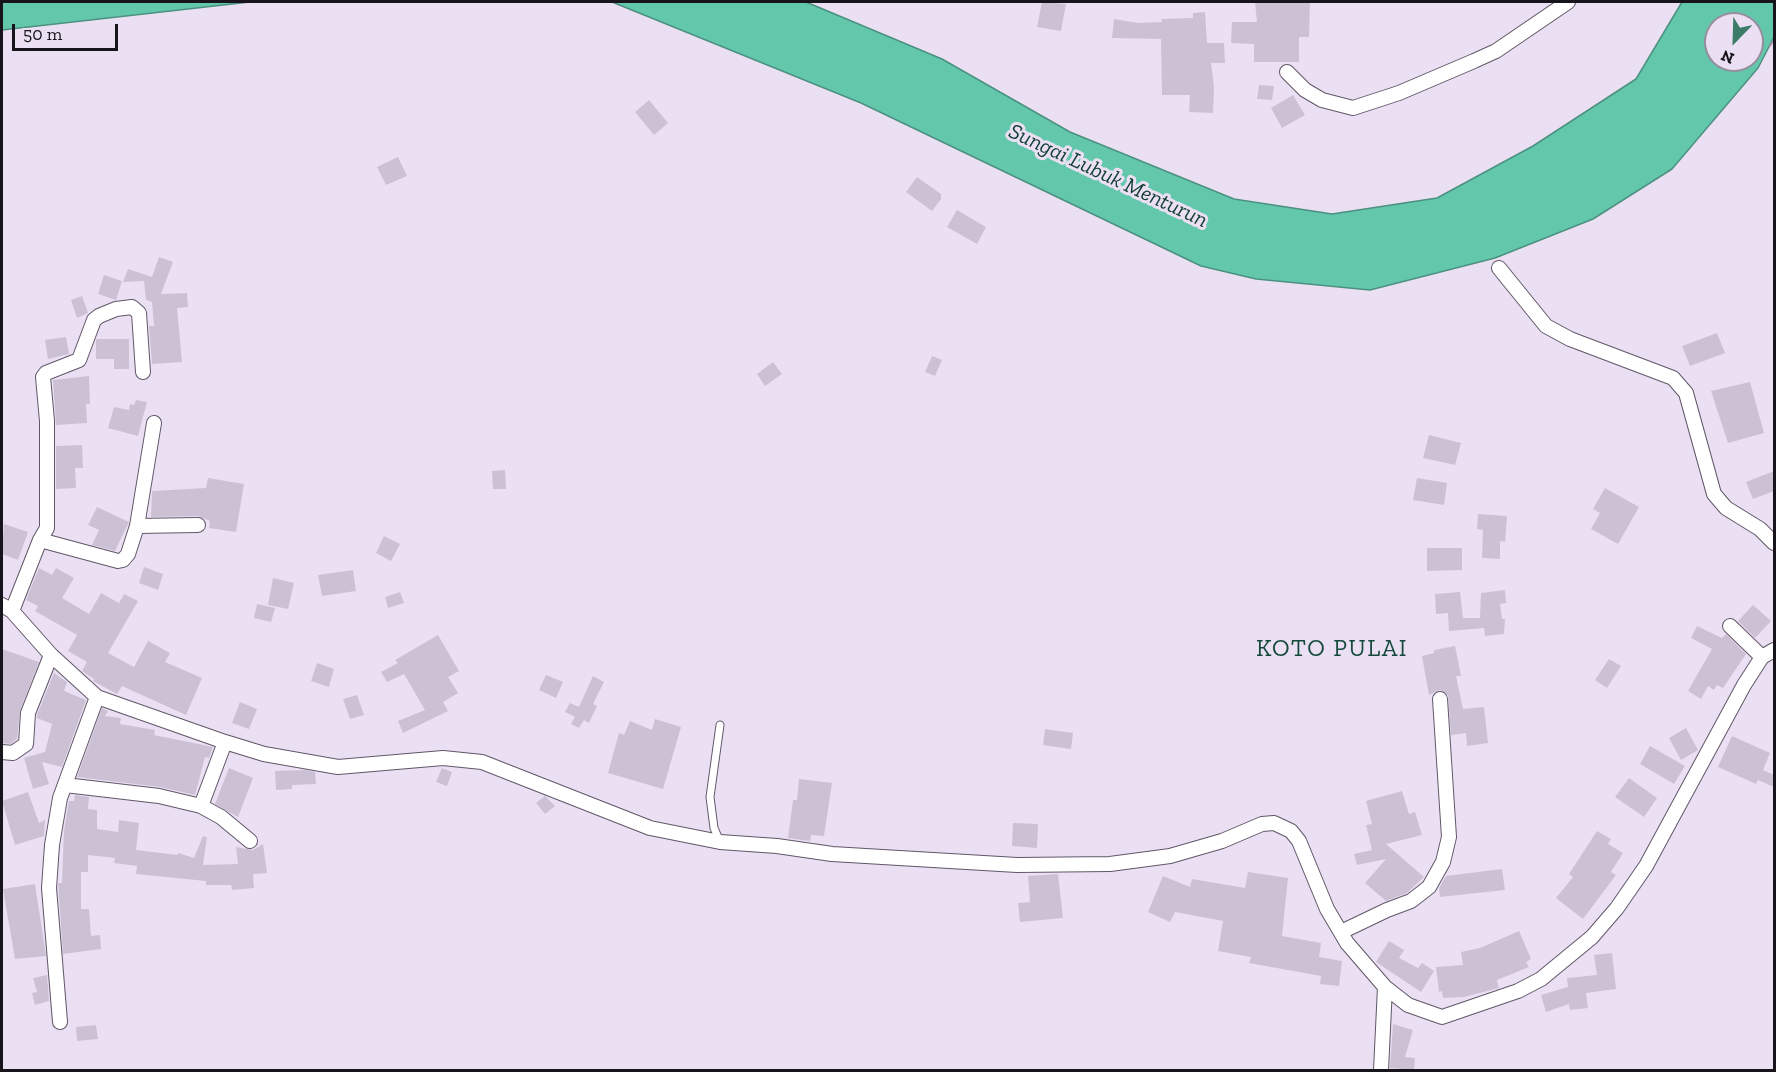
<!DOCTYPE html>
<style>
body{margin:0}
#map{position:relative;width:1776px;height:1072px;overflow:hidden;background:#ebe0f3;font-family:"Zilla Slab",serif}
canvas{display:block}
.frame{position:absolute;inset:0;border:3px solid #18141b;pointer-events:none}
.north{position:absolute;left:1704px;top:12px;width:60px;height:60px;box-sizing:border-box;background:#ebe0f3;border:2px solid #978e9d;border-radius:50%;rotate:203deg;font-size:16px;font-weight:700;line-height:24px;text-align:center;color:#18141b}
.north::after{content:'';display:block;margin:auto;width:21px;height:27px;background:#3c7b6a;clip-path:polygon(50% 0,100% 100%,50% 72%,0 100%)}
.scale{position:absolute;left:12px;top:24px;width:106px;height:27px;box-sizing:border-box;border:3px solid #18141b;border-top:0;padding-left:8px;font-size:18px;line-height:21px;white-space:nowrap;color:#18141b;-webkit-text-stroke:4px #ebe0f3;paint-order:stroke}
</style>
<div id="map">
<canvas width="1776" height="1072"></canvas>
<div class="frame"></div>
<div class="north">N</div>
<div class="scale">50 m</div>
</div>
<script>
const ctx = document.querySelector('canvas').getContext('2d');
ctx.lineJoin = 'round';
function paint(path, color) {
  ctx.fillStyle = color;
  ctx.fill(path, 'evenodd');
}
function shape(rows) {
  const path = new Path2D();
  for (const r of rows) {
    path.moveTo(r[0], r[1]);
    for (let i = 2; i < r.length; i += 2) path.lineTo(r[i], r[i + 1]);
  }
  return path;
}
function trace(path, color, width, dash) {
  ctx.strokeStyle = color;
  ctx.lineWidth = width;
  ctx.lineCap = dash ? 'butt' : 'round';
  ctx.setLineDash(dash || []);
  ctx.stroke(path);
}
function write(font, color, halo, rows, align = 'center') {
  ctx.font = font + ' "Zilla Slab",serif';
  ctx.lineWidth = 6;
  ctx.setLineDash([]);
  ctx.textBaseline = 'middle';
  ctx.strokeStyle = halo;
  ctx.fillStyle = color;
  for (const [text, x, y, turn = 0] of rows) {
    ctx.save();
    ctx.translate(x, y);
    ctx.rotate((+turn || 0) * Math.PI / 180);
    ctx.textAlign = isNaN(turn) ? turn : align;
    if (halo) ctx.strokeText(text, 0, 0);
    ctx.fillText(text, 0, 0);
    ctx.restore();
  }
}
const water = shape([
 [2,2,250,2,2,30,2,2],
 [612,2,806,2,942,59,1070,132,1234,199,1332,214,1437,198,1533,146,1636,79,1682,2,1774,2,1774,37,1758,68,1672,169,1593,219,1495,258,1370,290,1256,279,1201,266,861,103,612,2],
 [1716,24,1752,24,1752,60,1716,60,1716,24]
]);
const building = shape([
 [1042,2,1066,4,1061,31,1037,27],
 [1255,2,1310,2,1309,37,1299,37,1299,62,1254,62,1254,44,1231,43,1232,22,1257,22],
 [1205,12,1207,43,1224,43,1225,63,1211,63,1214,87,1213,113,1189,112,1190,95,1162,95,1161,39,1112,38,1114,19,1138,23,1162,22,1161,19,1193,18,1193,13],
 [1259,85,1274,86,1272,100,1257,99],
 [1293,95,1305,115,1282,128,1271,108],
 [649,100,668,123,654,135,635,112],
 [398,157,407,176,386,185,377,167],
 [917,177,941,194,941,199,932,211,906,192],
 [957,210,986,227,977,244,947,227],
 [159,257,173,262,161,294,187,293,188,307,177,308,182,362,152,364,149,326,154,326,152,302,146,300,144,281,123,282,128,269,152,277],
 [104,275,122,281,116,300,98,294],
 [82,296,88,313,77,318,71,300],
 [1717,333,1725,353,1690,366,1682,346],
 [66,337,69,354,48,359,45,340],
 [96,339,129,339,129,369,114,369,114,359,96,359],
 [932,356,942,360,935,376,925,372],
 [773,362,782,374,765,386,757,374],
 [89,376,90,404,86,404,87,423,56,425,53,380],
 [1750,382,1764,433,1728,443,1711,391],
 [136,400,147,402,138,436,108,428,114,407,129,410,130,404,134,405],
 [1429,435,1461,443,1455,465,1423,458],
 [82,445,83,468,75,468,76,488,56,489,56,446],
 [505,470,506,489,493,489,492,471],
 [1774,471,1774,491,1753,499,1746,482],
 [208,478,244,484,236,532,209,528,210,521,198,516,151,517,152,491,206,488],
 [1417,478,1447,483,1444,505,1413,500],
 [1605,488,1639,507,1618,544,1591,529,1600,513,1593,509],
 [97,507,129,522,115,551,92,545,99,530,88,525],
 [1478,514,1507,516,1505,542,1500,541,1500,559,1482,558,1483,530,1477,529],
 [4,524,28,532,18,560,2,554],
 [384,536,400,544,391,561,376,553],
 [1427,548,1462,548,1462,570,1427,571],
 [144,567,163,574,158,590,139,583],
 [39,568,52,575,56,568,74,578,62,598,89,614,101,593,119,603,124,594,138,601,108,653,134,667,148,641,170,653,165,662,202,678,186,715,122,686,117,694,93,681,94,679,82,671,87,662,68,651,77,635,35,611,38,606,26,600],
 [353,570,356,591,322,596,318,575],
 [273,578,294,583,288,609,268,605],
 [1505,590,1506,603,1500,604,1502,619,1505,619,1504,634,1485,636,1484,628,1449,631,1448,613,1436,614,1435,594,1460,592,1463,618,1480,618,1481,593],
 [400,592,404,603,388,608,385,597],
 [257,604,275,608,271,622,254,618],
 [1753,605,1771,621,1755,638,1738,621],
 [1697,626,1722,638,1726,634,1746,654,1723,688,1717,685,1714,690,1708,686,1701,699,1688,691,1712,649,1691,638],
 [438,635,459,671,448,677,458,693,443,702,448,711,403,733,398,721,425,710,404,674,387,682,381,672,398,663,395,660],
 [1455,646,1461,676,1456,676,1463,709,1484,707,1488,743,1467,746,1466,733,1451,735,1448,695,1440,690,1429,695,1422,656,1434,653,1434,650],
 [2,649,39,662,20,710,17,739,11,744,2,743],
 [1609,659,1621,666,1607,688,1595,680],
 [317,663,334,669,329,687,311,681],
 [54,673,67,682,64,691,86,700,62,767,42,762,49,784,33,789,24,758,45,752,52,724,37,718,37,715],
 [546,675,563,682,556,698,539,690],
 [593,676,604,682,593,704,597,706,589,723,584,720,579,728,571,724,575,717,565,712,570,703,579,707],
 [357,695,364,715,350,719,343,699],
 [240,702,257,709,249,729,232,723],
 [102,708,108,711,105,716,121,718,120,724,155,730,154,735,213,747,209,758,205,757,195,795,160,787,77,777],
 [655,719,681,727,663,789,608,773,619,733,624,735,630,721,652,730],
 [1686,728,1698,750,1681,760,1669,738],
 [1045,729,1073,733,1071,749,1043,745],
 [1732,736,1770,753,1763,770,1774,775,1774,787,1758,780,1756,784,1718,767],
 [1650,746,1685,766,1674,784,1640,764],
 [229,768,253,778,238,817,215,804],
 [442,768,452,772,447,786,436,782],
 [306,770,315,772,316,784,292,785,292,789,276,790,275,771],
 [1629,778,1657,798,1644,817,1615,797],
 [799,779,832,783,824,836,811,835,810,841,788,838,793,800,797,800],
 [1402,791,1409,814,1415,812,1422,835,1386,844,1424,877,1407,893,1386,901,1365,883,1386,859,1357,865,1354,854,1372,850,1366,825,1372,824,1366,801],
 [28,792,39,823,45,820,44,836,15,845,2,801],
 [75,795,89,797,88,809,97,810,97,829,118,832,119,820,139,823,136,850,178,855,178,853,194,858,203,836,207,837,203,865,238,864,236,847,253,850,263,844,267,873,253,874,254,888,232,890,231,885,206,885,206,881,136,874,137,866,114,863,115,858,88,855,88,872,81,872,81,909,89,909,91,936,100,935,101,949,63,954,58,883,62,883,64,831,69,801,74,801],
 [545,796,555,806,545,814,536,803],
 [1013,823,1038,824,1037,848,1012,846],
 [1597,831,1611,839,1608,844,1623,853,1611,872,1616,875,1583,919,1556,898,1573,877,1569,874],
 [1502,869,1505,890,1440,897,1439,888,1446,876],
 [1248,872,1288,878,1282,936,1321,943,1319,957,1342,961,1339,986,1320,984,1321,976,1249,963,1251,957,1218,951,1223,921,1175,912,1170,922,1148,912,1163,876,1190,887,1192,879,1245,888],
 [1058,874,1063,918,1020,922,1018,903,1030,902,1028,876],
 [35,884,46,956,15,959,3,889],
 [1519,931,1531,959,1526,962,1529,967,1497,980,1499,988,1464,997,1443,998,1442,991,1439,992,1436,967,1463,965,1461,952,1480,948],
 [1389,941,1404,950,1399,958,1418,968,1422,963,1434,971,1421,992,1376,962],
 [1612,953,1616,989,1586,993,1588,1008,1570,1010,1569,1004,1546,1012,1541,995,1568,987,1567,978,1597,975,1594,955],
 [47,975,49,1001,35,1005,32,993,37,992,33,978],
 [1393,1024,1413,1030,1405,1057,1415,1058,1414,1070,1390,1068],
 [96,1025,98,1039,77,1041,76,1027]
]);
const path = shape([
 [1769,47,1774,40]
]);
const lane = shape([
 [720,725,710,797,714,828,720,842]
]);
const street = shape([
 [1287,72,1305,90,1322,100,1353,108,1399,93,1474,61,1496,51,1568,2],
 [1499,268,1546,326,1570,339,1673,378,1686,393,1714,494,1726,508,1760,529,1774,543],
 [137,526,198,525],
 [40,540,118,561,123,560,128,554,137,526,154,423],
 [2,605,12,611,51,655,97,697,225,742,264,754,338,767,443,758,482,762,650,828,720,842,777,846,832,854,1017,865,1110,864,1170,856,1222,841,1262,824,1274,823,1291,831,1299,841,1327,909,1347,943,1385,987,1408,1005,1442,1017,1518,991,1541,979,1592,937,1617,908,1646,866,1744,685,1762,657,1774,650],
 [12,611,40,540,47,528,47,421,43,377,46,373,79,360,94,320,99,316,116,309,132,307,139,313,143,372],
 [1730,626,1762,657],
 [2,752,13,753,26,744,28,713,51,655],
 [65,785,159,796,201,806,225,742],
 [201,806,221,817,250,841],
 [1341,932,1387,910,1411,901,1429,887,1443,862,1449,837,1440,699],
 [60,1022,49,888,52,845,60,798,97,697],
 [1381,1070,1385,987]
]);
const waterNames = [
 ["Sungai Lubuk Menturun",1108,176,25]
];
const quarterNames = [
 ["KOTO PULAI",1332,649]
];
paint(water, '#63c7ab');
trace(water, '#4c9180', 1.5);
paint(building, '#ccc1d4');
trace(lane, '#605767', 9);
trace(street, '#605767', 16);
trace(path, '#9e95a4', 2, [6, 3]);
trace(lane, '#fff', 7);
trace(street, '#fff', 14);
write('italic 22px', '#113e33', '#ebe0f3', waterNames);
ctx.letterSpacing = '1.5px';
write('24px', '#14493b', '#ebe0f3', quarterNames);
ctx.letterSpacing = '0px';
</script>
